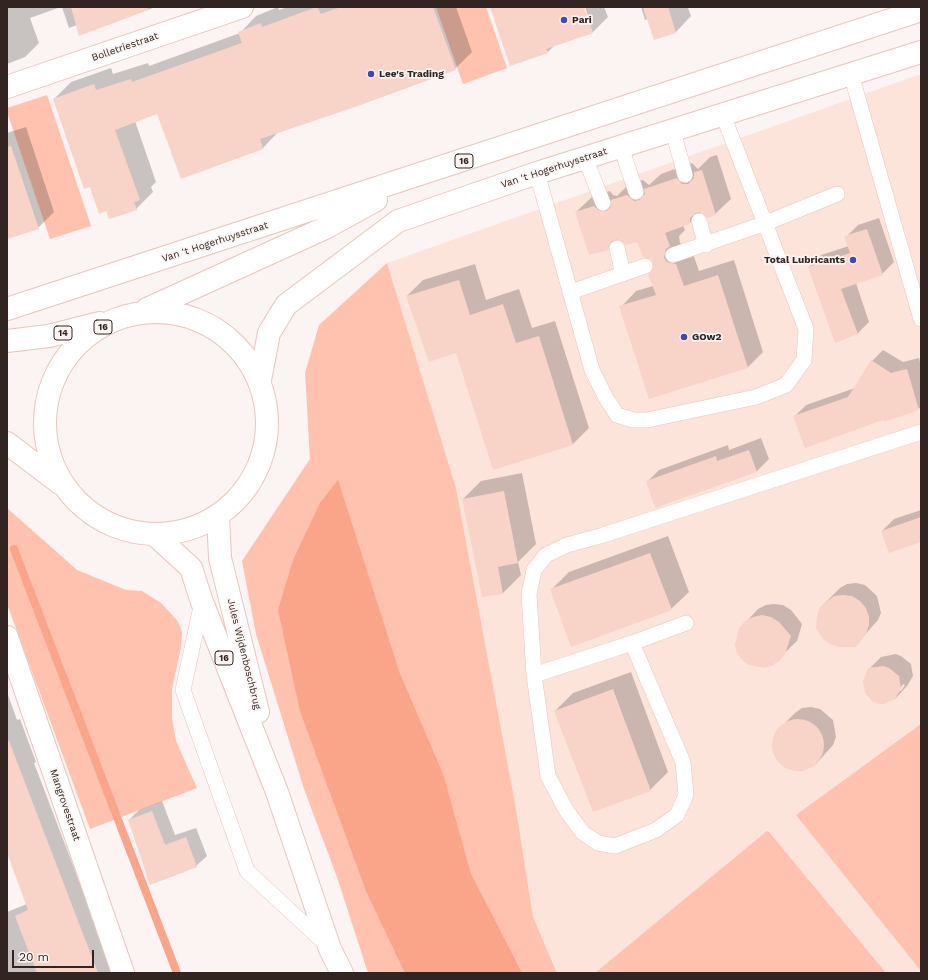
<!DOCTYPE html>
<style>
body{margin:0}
#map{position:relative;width:928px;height:980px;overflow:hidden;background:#fbf4f2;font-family:"Work Sans",sans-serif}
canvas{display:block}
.frame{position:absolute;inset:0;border:8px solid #322521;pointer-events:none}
.scale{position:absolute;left:12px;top:950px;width:82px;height:18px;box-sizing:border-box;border:2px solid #322521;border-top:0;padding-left:5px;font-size:12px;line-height:14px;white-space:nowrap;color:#322521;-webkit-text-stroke:3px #fbf4f2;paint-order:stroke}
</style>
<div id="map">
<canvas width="928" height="980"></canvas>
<div class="frame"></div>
<div class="scale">20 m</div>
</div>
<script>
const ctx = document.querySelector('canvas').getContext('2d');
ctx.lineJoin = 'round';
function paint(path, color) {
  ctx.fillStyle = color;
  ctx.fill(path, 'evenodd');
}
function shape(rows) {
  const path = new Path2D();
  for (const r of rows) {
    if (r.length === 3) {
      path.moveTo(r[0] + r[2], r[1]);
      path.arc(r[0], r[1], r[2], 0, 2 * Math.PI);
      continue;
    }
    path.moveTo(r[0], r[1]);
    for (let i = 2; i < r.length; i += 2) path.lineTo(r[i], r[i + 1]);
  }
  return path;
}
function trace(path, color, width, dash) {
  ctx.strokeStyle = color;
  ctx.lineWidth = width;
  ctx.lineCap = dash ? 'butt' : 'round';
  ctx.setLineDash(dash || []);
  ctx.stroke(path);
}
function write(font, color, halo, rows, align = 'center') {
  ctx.font = font + ' "Work Sans",sans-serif';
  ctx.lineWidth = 3.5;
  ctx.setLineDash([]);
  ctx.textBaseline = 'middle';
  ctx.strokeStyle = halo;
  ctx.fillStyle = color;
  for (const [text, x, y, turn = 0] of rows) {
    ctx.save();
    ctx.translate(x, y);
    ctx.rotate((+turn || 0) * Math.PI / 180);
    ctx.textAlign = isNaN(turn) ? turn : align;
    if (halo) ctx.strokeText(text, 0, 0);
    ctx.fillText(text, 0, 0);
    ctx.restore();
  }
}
const built = shape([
 [921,74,921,973,557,973,533,917,516,809,456,488,387,263]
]);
const green = shape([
 [436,7,486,7,507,68,463,84],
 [47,95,91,226,50,239,7,112,7,108],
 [387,263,456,488,516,809,533,917,557,973,368,973,337,877,304,789,256,634,242,561,310,459,305,373,319,325],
 [7,508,77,570,126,590,142,591,161,603,177,620,182,632,181,647,172,689,172,718,176,741,197,788,90,829,7,604],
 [921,724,921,971,796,815],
 [768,831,886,973,595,973,767,831]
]);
const water = shape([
 [338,480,400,674,443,774,471,874,522,973,405,973,366,891,300,711,278,610,293,560,320,503]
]);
const shadow = shape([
 [7,7,61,7,30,18,39,43,25,57,7,64],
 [62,7,156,7,80,34,77,25,69,28],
 [278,7,279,10,288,7,456,7,472,52,455,69,279,131,263,148,181,177,158,112,135,121,156,182,151,187,153,192,136,209,107,210,90,186,54,99,71,82,111,68,113,74,148,63,149,66,240,33,256,16],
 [491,7,583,7,589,25,591,25,585,7,604,7,608,17,592,33,555,45,548,52],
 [641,7,692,7,688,8,691,16,676,32,655,38,648,19,645,20],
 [26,127,54,212,38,228,7,238,7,133],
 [717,155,731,199,715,214,702,211,690,223,683,225,685,230,679,236,680,243,687,249,691,248,699,271,734,260,763,352,748,367,621,307,636,291,653,286,654,262,638,241,620,238,608,249,576,212,592,197,610,191,613,195,617,196,628,185,643,180,649,185,661,174,692,163,698,169,710,157],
 [879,218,894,262,882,274,856,283,869,322,857,334,809,267,821,255,849,246,846,237,858,225],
 [475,264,486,300,519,289,532,328,555,321,589,428,573,444,457,352,407,296,423,280],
 [883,350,903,362,919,358,921,367,921,407,917,410,884,419,794,417,806,405,855,388,872,361],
 [761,438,769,459,757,471,647,482,659,470,728,445,729,450],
 [522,473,536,544,518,562,521,575,503,593,483,596,463,499,481,481],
 [921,510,921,540,882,531,894,519],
 [668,536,689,592,671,609,551,590,569,572],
 [856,583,865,585,877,596,881,613,878,620,855,646,821,607,840,588,847,584],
 [774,604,783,605,791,610,802,624,797,641,772,665,765,667,746,622,758,609,766,605],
 [896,654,901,656,911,664,913,676,907,686,895,699,869,669,881,657],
 [903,684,905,685,901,691,899,691],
 [631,672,668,772,650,790,555,711,573,693],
 [7,692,17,720,20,719,36,762,34,763,114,973,7,973,7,912,27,904,7,850],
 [811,707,820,709,833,720,836,737,833,745,816,764,801,771,793,770,779,762,773,748,773,740,776,732,795,713,802,708],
 [162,801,175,835,196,828,207,856,196,866,129,820,139,810]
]);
const stream = shape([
 [14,549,177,973]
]);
const building = shape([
 [71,7,148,7,148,10,79,36],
 [317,7,321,14,341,7,433,7,456,70,355,107,260,139,263,149,181,179,157,114,115,130,140,200,134,202,137,210,109,219,106,211,99,214,90,187,84,189,53,99,94,84,96,90,131,79,132,82,242,43,238,32,261,23,262,27],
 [490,7,584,7,593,33,546,49,548,53,510,66],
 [643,7,668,7,676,33,654,40],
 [11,146,39,229,7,239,7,147],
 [702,170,716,215,707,218,702,212,696,213,690,218,690,224,665,233,670,246,666,249,664,258,667,262,676,264,684,286,718,275,748,368,649,399,619,306,656,295,648,274,654,268,653,263,651,259,643,257,637,242,625,245,619,239,611,242,608,250,589,255,575,212,594,206,598,210,606,211,610,208,611,200,627,195,634,201,639,200,645,194,644,189,677,178,682,184,688,184,694,178,694,172],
 [867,229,883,275,841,289,858,334,835,343,808,267,850,253,844,236],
 [459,280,470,315,503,304,516,343,539,336,573,445,493,470,456,353,429,362,406,296],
 [871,360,891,373,907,369,919,410,884,422,883,420,805,448,793,416,848,397],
 [749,450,757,472,655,508,646,481,716,456,717,461],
 [504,491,518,563,498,567,503,594,482,597,462,499],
 [921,517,921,542,889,553,881,531],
 [650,553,672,610,571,647,550,589],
 [843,595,852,596,860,601,866,608,869,617,869,625,866,634,856,647,838,647,830,644,823,639,816,628,817,616,820,607,834,596],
 [762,615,771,617,779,622,791,636,785,654,780,661,765,668,749,665,742,660,737,653,735,645,739,628,745,621,753,617],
 [883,666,889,668,899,676,901,689,895,699,884,704,878,704,873,702,865,693,863,681,868,668],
 [613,689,651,791,593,812,554,711],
 [798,745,26],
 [7,741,9,741,98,973,37,973,15,916,28,910,7,853],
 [152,811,165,845,186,837,197,867,150,885,128,820]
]);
const service = shape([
 [851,74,921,319],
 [673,131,685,175],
 [621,147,636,192],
 [585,158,603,203],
 [537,173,592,370,606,398,617,415,633,420,647,420,756,397,786,385,804,360,806,329,723,115],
 [699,221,706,245],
 [617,248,623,274],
 [673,255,766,223,837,194],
 [571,292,645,266],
 [202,602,183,690,247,871,328,946],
 [632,643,683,762,686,795,677,815,656,830,615,846,598,843,583,833,566,810,548,776,534,675,529,594,534,570,546,555,567,545,600,536,921,432],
 [534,675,632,643,686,623]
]);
const minor = shape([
 [7,87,242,7],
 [7,637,123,973]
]);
const primary = shape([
 [7,309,921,10],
 [147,309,325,228,376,200],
 [156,423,111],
 [7,341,49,336,100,323],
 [260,380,269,333,286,305,398,221,537,173,921,52],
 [7,443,61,484],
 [218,516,220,558,258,712],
 [155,535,191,568,202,602,277,792,330,949,342,973]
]);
const markers = [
 [564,20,4,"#4146bb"],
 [371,74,4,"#4146bb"],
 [853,260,4,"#4146bb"],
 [684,337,4,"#4146bb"]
];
const shields = [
 [464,161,18],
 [103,327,18],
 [63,333,18],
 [224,658,18]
];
const shieldNames = [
 ["16",464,161],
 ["16",103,327],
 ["14",63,333],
 ["16",224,658]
];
const poiNames = [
 ["Pari",572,20],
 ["Lee's Trading",379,74],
 ["Total Lubricants",845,260,"right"],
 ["GOw2",692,337]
];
const streetNames = [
 ["Bolletriestraat",125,47,-19],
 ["Van 't Hogerhuysstraat",554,168,-18],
 ["Van 't Hogerhuysstraat",215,242,-18],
 ["Jules Wijdenboschbrug",244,654,76],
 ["Mangrovestraat",65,805,71]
];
paint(built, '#fde4db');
paint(green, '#fec2af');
paint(water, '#faa489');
paint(shadow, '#0003');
trace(stream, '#faa489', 8);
paint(building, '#f8d3c8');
trace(service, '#e7c6bb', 16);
trace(minor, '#e7c6bb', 24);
trace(primary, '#e7c6bb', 24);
trace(service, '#fff', 15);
trace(minor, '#fff', 22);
trace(primary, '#fff', 22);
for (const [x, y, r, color] of markers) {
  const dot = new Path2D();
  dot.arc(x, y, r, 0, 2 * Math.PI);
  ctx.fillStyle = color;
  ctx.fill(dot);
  trace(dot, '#fbf4f2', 1.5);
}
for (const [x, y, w] of shields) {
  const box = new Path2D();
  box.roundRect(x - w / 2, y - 7, w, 14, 3);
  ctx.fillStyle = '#fbf4f2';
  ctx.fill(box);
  trace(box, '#322521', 1);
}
write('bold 9px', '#322521', null, shieldNames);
write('bold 10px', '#322521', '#fbf4f2', poiNames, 'left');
write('10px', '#322521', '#fbf4f2', streetNames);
</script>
